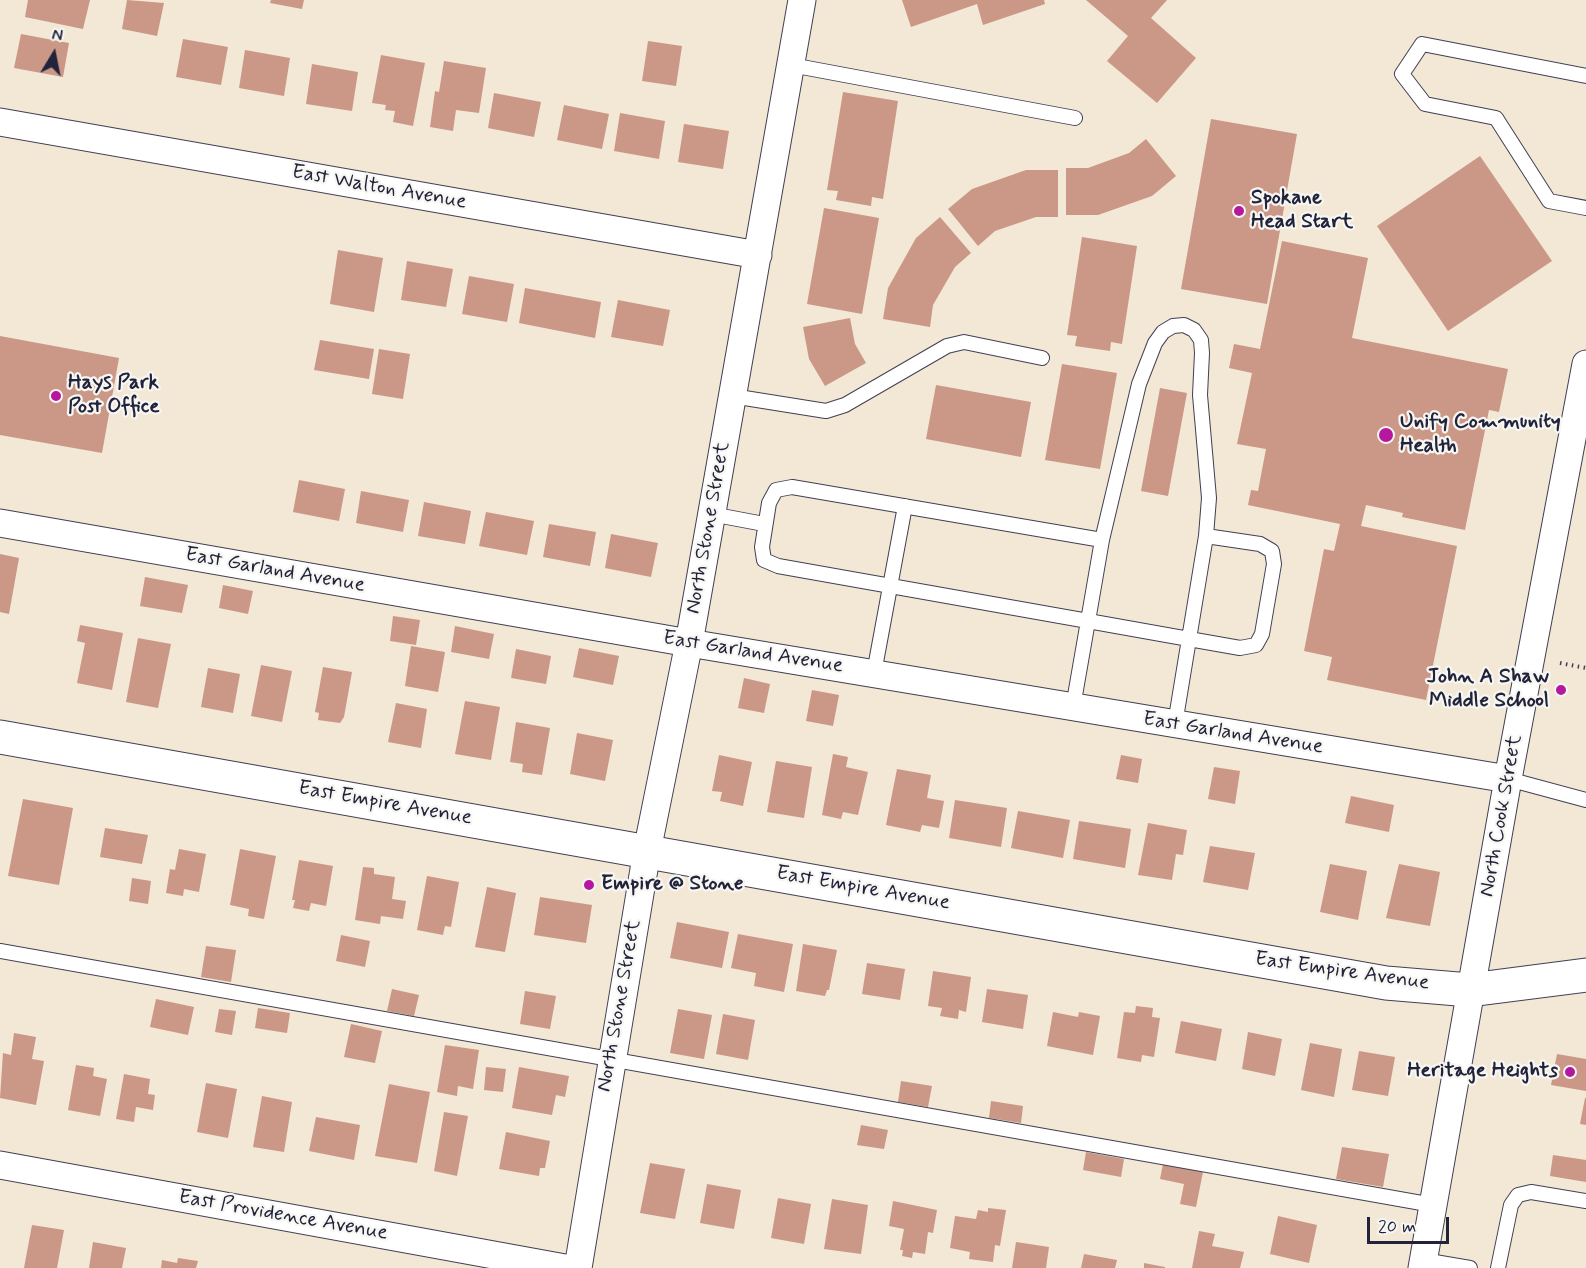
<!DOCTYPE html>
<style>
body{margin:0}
#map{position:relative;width:1586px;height:1268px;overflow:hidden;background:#f3e7d5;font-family:Mynerve,sans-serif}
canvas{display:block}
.north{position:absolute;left:24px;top:24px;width:60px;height:60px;-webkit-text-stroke:4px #f6f6f2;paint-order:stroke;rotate:10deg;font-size:16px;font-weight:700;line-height:24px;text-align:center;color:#22223b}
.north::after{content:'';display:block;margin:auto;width:21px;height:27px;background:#22223b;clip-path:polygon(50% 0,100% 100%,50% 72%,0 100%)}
.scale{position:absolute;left:1367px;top:1217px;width:82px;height:27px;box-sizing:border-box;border:3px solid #22223b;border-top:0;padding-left:8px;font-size:18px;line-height:21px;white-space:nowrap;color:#22223b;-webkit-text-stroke:4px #f6f6f2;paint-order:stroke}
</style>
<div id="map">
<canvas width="1586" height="1268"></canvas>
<div class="north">N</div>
<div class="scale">20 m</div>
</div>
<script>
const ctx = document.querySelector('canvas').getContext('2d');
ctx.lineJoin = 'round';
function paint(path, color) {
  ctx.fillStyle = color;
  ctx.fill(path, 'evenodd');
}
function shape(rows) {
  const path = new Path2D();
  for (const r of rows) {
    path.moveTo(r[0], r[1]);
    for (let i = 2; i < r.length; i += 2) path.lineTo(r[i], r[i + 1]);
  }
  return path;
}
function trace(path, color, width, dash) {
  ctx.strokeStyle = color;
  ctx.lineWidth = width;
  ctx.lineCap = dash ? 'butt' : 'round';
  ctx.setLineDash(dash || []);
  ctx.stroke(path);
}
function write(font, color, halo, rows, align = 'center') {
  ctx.font = font + ' Mynerve,sans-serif';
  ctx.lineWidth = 4.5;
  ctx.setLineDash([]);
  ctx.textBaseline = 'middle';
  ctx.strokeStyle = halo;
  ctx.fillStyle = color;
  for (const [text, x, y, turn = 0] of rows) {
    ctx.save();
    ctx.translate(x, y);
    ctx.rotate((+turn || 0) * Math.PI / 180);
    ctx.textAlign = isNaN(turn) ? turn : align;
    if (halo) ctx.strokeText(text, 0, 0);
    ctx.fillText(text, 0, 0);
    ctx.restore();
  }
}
const building = shape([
 [28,0,90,0,83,29,25,17],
 [127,0,164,3,157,36,122,29],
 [271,0,304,0,302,9,270,3],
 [902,0,1044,0,1045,4,983,25,977,4,911,27],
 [1086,0,1167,0,1151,18,1196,58,1157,103,1107,61,1128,36],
 [21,34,69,43,63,77,14,68],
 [183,39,228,47,221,85,176,77],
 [648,41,682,46,676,86,642,81],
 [245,50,290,58,284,96,239,88],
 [381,55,425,63,413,126,393,122,395,111,385,110,386,105,372,103],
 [444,61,486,68,479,113,456,110,453,131,430,127,435,91,439,92],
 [312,64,358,72,352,111,306,104],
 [843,92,898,101,883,199,872,197,871,206,836,200,838,191,827,190],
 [494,93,541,102,534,137,488,128],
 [564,105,609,114,602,149,557,140],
 [620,113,665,121,659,159,614,151],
 [1211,119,1297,134,1267,304,1181,289],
 [684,124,729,131,723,169,678,162],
 [1146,139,1176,176,1152,196,1098,215,1066,215,1066,168,1088,168,1129,153],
 [1480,156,1552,261,1448,331,1377,226],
 [1026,170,1058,170,1058,217,1036,217,995,231,978,246,948,209,972,189],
 [824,208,879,218,862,314,807,304],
 [940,217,971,253,955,267,933,305,930,327,883,319,888,288,916,238],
 [1082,237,1137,246,1122,344,1111,342,1110,351,1075,346,1077,336,1067,335],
 [1282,241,1368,258,1352,338,1508,369,1499,412,1489,410,1465,530,1402,517,1403,513,1366,505,1361,526,1457,546,1426,700,1327,680,1332,657,1304,651,1324,549,1334,551,1340,524,1248,505,1251,490,1258,491,1266,449,1237,444,1252,373,1229,368,1234,344,1260,349],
 [338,250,383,258,374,312,330,304],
 [407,261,453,269,446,307,401,300],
 [469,276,514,284,507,322,462,314],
 [525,288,601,302,595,338,519,323],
 [618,300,670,310,663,346,611,337],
 [850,318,855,344,866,363,825,386,809,359,803,327],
 [0,336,119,358,102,453,0,435],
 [320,340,374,349,369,379,314,370],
 [379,349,410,354,403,399,372,394],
 [1062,364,1117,373,1100,469,1045,460],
 [936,385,1031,402,1021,457,926,439],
 [1160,388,1187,393,1168,496,1141,491],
 [299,480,345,489,339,521,293,512],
 [361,491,409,500,403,532,356,523],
 [424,502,471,511,465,544,418,536],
 [486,512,534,521,527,555,479,546],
 [549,524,596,532,590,566,543,557],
 [611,534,658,543,651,577,605,568],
 [0,554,19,558,9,614,0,612],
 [145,577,188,585,182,613,140,606],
 [223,585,253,591,248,614,219,608],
 [393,616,420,620,416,645,390,641],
 [80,625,123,633,112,690,77,683,85,643,77,641],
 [455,626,494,634,489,659,451,652],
 [138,638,171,644,158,708,126,702],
 [411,646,445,652,438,692,405,686],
 [579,648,619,656,613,685,573,677],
 [516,649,551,656,546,684,511,678],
 [261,665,292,671,282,722,251,716],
 [323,667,352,672,344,717,340,723,318,720,319,713,315,712],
 [208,668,240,674,233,713,201,707],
 [744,678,770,684,764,713,738,708],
 [812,690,839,695,833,726,806,721],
 [465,701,500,707,491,760,455,754],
 [396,703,427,709,421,748,388,742],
 [516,722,550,728,542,775,522,772,523,764,510,762],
 [577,733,613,740,605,781,570,774],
 [833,754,848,757,846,767,868,772,858,815,843,812,841,819,822,815],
 [719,755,752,762,743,806,720,801,722,792,712,791],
 [1121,755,1142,759,1138,783,1116,779],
 [776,761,812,767,804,818,767,812],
 [1214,767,1240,771,1235,804,1208,799],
 [897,769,931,775,927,798,944,801,939,828,922,825,920,832,886,825],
 [1351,796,1394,805,1389,832,1345,823],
 [23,799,73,808,59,885,8,876],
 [955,800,1007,808,1001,847,949,838],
 [1018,811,1070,820,1063,858,1011,848],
 [1079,821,1131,829,1125,868,1073,859],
 [1148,823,1187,830,1183,855,1176,854,1172,880,1138,875],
 [105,828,148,835,142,864,100,857],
 [1210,846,1255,853,1248,890,1203,882],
 [179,849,206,854,199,892,184,889,183,896,166,893,170,869,175,870],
 [240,849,276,856,264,919,248,916,249,909,230,905],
 [299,860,333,866,326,906,311,903,309,911,293,908,295,900,292,900],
 [1330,864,1367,871,1358,920,1320,912],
 [1399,864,1440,872,1430,926,1386,918],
 [363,867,374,868,374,874,395,877,392,899,406,901,403,919,381,916,380,924,355,920],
 [427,876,459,882,451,927,445,926,443,935,417,930],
 [132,878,151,881,148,904,129,901],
 [487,887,516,893,505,952,475,947],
 [540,897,592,905,586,943,534,935],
 [677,922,729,932,722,968,670,958],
 [738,934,793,944,784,992,754,986,756,973,731,968],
 [341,935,370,941,365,967,336,961],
 [803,944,837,950,829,990,827,990,825,996,796,991],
 [206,946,236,950,231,982,201,977],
 [867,963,905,969,900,1000,862,994],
 [933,971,971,977,966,1012,959,1010,958,1019,940,1016,942,1008,928,1006],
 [392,989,419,995,414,1016,387,1011],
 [987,989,1028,995,1023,1029,982,1022],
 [525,991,556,996,550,1029,520,1024],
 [156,999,194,1007,188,1035,150,1027],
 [1136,1006,1153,1008,1152,1017,1160,1018,1154,1057,1142,1055,1141,1062,1117,1058,1124,1012,1135,1013],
 [258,1008,290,1013,287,1033,255,1028],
 [219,1009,236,1011,232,1035,215,1032],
 [678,1009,712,1015,704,1059,670,1053],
 [1053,1012,1078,1017,1079,1012,1100,1016,1093,1055,1047,1046],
 [723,1014,755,1020,748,1060,716,1054],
 [1181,1021,1222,1029,1216,1061,1175,1053],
 [351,1024,382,1031,375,1063,344,1057],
 [1248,1032,1282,1039,1275,1076,1242,1069],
 [14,1033,36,1037,32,1059,44,1061,36,1105,0,1098,3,1053,11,1055],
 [1310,1043,1342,1049,1334,1097,1301,1090],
 [445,1045,479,1050,473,1089,458,1086,457,1096,437,1092],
 [1359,1051,1395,1057,1388,1096,1352,1090],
 [1557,1054,1586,1059,1586,1091,1551,1085],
 [76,1065,94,1068,93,1076,107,1079,100,1116,68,1110],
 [486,1067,506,1069,503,1092,484,1090],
 [519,1067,569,1076,565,1097,556,1095,552,1115,512,1108],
 [124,1074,150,1079,148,1094,155,1095,153,1110,136,1107,134,1122,116,1119],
 [901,1081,932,1086,928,1107,898,1102],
 [206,1083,237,1089,228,1138,197,1132],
 [389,1084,430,1092,417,1163,375,1156],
 [262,1096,292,1102,284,1152,253,1147],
 [1585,1098,1586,1098,1586,1125,1580,1124],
 [991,1101,1023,1106,1021,1123,989,1118],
 [444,1112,468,1116,457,1176,434,1171],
 [316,1117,360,1125,354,1160,309,1151],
 [861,1125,888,1130,884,1149,857,1145],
 [506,1132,550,1141,545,1168,540,1168,539,1176,499,1169],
 [1342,1147,1389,1154,1383,1187,1336,1179],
 [1086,1152,1124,1159,1121,1177,1083,1170],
 [1553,1155,1586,1160,1586,1182,1550,1176],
 [650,1163,685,1169,675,1219,640,1213],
 [1163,1164,1203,1172,1196,1207,1180,1204,1184,1184,1160,1179],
 [707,1184,741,1190,734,1229,700,1223],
 [778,1198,811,1204,804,1244,771,1238],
 [832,1199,868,1205,861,1254,824,1249],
 [893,1201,937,1210,933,1233,928,1232,925,1254,913,1252,912,1258,902,1256,903,1250,900,1250,904,1229,889,1226],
 [988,1208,1006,1210,1000,1246,995,1245,993,1262,969,1259,970,1252,950,1248,955,1216,976,1219,978,1210,988,1212],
 [1278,1216,1317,1225,1309,1263,1270,1254],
 [32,1225,64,1230,57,1268,24,1268],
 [1199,1231,1215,1234,1212,1246,1244,1252,1240,1268,1192,1268],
 [93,1242,126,1248,122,1268,89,1268],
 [1016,1242,1049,1247,1046,1268,1012,1268],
 [1084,1254,1117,1260,1115,1268,1081,1268],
 [178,1258,198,1261,196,1268,161,1268,162,1260,177,1263],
 [1144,1263,1165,1267,1165,1268,1144,1268]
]);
const path = shape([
 [1560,663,1586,668]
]);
const service = shape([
 [791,65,1075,118],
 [1586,76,1422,44,1402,74,1425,104,1496,118,1549,201,1586,208],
 [732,396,826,411,845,405,947,346,964,342,1042,358],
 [711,514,764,524],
 [1102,540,1139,384,1155,343,1163,332,1173,326,1184,325,1194,330,1201,340,1202,353,1200,395,1209,498,1206,536],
 [874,673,905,506],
 [1073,707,1088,621,1102,540,792,487,776,490,769,503,762,547,764,560,778,566,1088,621,1189,639,1240,648,1256,645,1262,634,1274,564,1272,551,1260,544,1206,536,1189,639,1175,724],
 [1508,779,1586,800],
 [0,951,1433,1205],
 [1423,1260,1470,1268],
 [1498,1268,1511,1205,1518,1195,1531,1192,1586,1201]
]);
const minor = shape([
 [0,122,758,255],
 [0,523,689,643,1508,779],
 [0,1165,565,1268],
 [578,1268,647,851,689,643,802,0],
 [1422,1268,1508,779,1586,364]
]);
const tertiary = shape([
 [0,737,1386,983,1470,990,1586,975]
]);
const markers = [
 [1239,211,6,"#b5179e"],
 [56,396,6,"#b5179e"],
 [1386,435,8,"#b5179e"],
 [1561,690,6,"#b5179e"],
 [589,885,6,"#b5179e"],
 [1570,1072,6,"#b5179e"]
];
const streetNames = [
 ["East Walton Avenue",379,188,10],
 ["North Stone Street",709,528,-80],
 ["East Garland Avenue",275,571,10],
 ["East Garland Avenue",753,653,9],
 ["East Garland Avenue",1233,734,9],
 ["East Empire Avenue",385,804,10],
 ["North Cook Street",1502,816,-80],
 ["East Empire Avenue",863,889,10],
 ["East Empire Avenue",1342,972,8],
 ["North Stone Street",620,1006,-80],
 ["East Providence Avenue",283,1216,10]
];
const poiNames = [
 ["Spokane",1251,199],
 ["Head Start",1251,223],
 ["Hays Park",68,384],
 ["Post Office",68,408],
 ["Unify Community",1400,423],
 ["Health",1400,447],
 ["John A Shaw",1549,678,"right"],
 ["Middle School",1549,702,"right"],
 ["Empire @ Stone",601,885],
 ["Heritage Heights",1558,1072,"right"]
];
paint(building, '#cb9887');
trace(service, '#414052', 16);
trace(minor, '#414052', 29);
trace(tertiary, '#414052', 35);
trace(path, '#414052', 4, [1.5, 4.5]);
trace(service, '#fff', 14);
trace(minor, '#fff', 27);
trace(tertiary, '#fff', 33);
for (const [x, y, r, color] of markers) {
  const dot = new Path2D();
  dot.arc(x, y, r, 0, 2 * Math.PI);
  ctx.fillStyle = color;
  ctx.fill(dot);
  trace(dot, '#f6f6f2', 2);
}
write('21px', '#22223b', '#f6f6f2', streetNames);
write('bold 21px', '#22223b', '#f6f6f2', poiNames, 'left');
</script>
